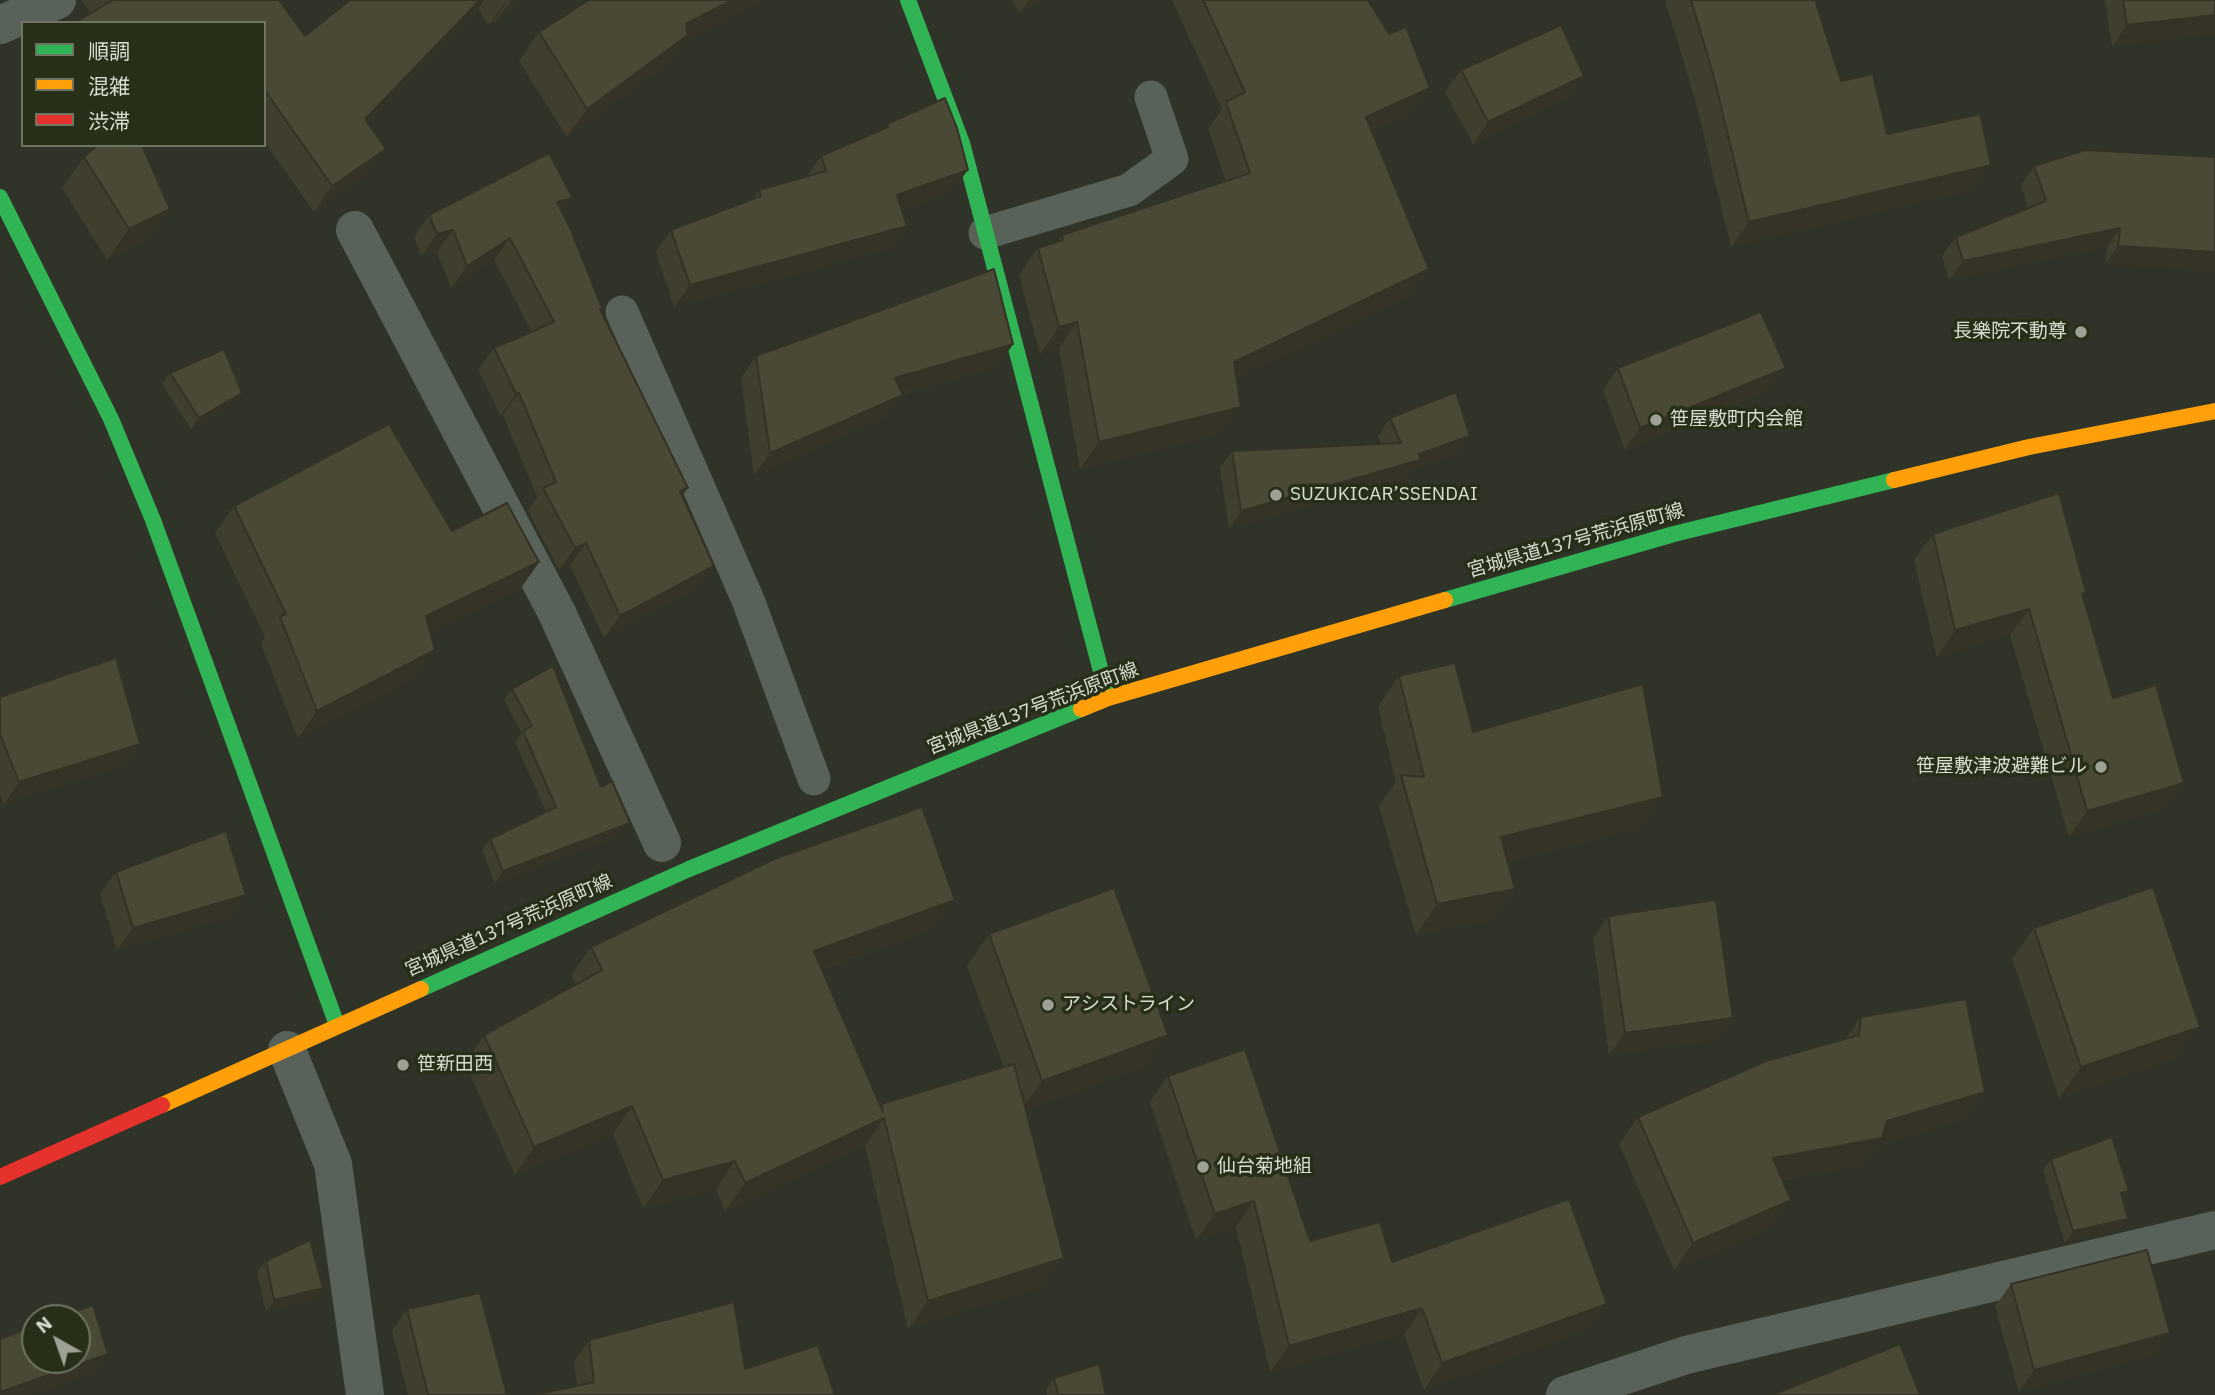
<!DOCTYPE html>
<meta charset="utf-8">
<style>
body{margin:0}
#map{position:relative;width:2215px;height:1395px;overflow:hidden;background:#303428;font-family:"IBM Plex Sans","Noto Sans JP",sans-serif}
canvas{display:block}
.legend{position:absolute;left:21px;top:21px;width:245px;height:126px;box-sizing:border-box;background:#272f19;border:2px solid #6e7562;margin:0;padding:9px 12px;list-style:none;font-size:21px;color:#d8ded0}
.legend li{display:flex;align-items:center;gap:14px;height:35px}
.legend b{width:35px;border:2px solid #6e7562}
.north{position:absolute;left:21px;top:1304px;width:70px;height:70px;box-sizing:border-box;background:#272f19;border:2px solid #6e7562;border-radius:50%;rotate:320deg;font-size:19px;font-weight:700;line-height:28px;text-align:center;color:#d8ded0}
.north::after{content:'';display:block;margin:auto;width:24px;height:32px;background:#9da295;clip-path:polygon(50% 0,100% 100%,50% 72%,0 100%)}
</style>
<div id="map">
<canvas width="2215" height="1395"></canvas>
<ul class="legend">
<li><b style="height:9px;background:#30b455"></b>順調</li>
<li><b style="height:9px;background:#ff9f0a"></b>混雑</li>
<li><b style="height:9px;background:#e5322d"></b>渋滞</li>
</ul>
<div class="north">N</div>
</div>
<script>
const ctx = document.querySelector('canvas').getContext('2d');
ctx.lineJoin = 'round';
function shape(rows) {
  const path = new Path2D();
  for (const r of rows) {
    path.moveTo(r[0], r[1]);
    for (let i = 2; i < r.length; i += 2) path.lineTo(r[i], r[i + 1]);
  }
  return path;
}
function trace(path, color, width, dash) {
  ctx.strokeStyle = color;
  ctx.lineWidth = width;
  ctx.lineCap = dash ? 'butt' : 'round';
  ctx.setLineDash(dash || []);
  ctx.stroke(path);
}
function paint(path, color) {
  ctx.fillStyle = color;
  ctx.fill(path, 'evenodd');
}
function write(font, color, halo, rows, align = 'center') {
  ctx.font = font + ' "IBM Plex Sans","Noto Sans JP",sans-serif';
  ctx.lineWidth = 7;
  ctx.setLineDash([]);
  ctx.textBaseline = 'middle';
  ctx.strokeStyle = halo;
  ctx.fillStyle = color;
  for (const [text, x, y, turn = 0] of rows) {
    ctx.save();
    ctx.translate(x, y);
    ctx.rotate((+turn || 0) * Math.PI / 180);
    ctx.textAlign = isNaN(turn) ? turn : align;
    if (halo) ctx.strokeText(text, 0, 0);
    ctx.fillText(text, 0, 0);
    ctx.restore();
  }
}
const lane = shape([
 [985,233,1129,190,1172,159,1151,97],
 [622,312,748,600,814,779]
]);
const street = shape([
 [0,25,57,0],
 [355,230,557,613,662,843],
 [287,1050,333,1164,365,1395],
 [1565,1395,1686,1355,2215,1230]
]);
const fast = shape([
 [908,0,962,143,1108,698],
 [0,197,111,419,153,520,337,1025],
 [1445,600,1674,534,1894,480],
 [421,989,689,869,1081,709]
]);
const slow = shape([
 [1894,480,2029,447,2215,411],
 [1081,709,1108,698,1445,600],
 [162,1105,421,989]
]);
const jam = shape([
 [0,1177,162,1105]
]);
const wall = shape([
 [82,0,279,0,305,36,350,0,520,0,495,23,494,21,489,25,478,9,368,123,368,175,314,212,264,141,264,23,90,13],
 [1012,0,1042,0,1019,13],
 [1172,0,1368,0,1389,34,1430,88,1411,114,1372,132,1411,296,1236,378,1222,434,1080,469,1059,348,1040,354,1019,275,1038,248,1057,242,1062,235,1226,182,1208,129,1222,109],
 [1665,0,1815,0,1841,81,1887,134,1991,165,1973,190,1731,247,1695,99],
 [2105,0,2215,0,2112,47],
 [539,32,682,44,668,64,567,137,519,61],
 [1461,70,1584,76,1568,98,1473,144,1445,92],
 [887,124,952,192,902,210,907,226,892,248,674,307,656,252,671,230,752,199,759,190,806,177,821,156,884,129],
 [84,157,149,240,107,260,62,188],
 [2215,157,2105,265,2107,247,1949,280,1942,256,1956,237,2028,208,2021,185,2034,166],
 [563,212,600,310,714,566,698,588,604,638,570,565,559,570,528,511,537,497,503,415,501,416,478,370,494,348,532,332,494,260,451,288,437,252,421,256,414,237,429,215],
 [1013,344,998,366,902,394,888,417,754,475,741,378,756,356],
 [1618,368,1771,390,1625,450,1603,390],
 [170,373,234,404,191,429,162,384],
 [1390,418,1470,436,1458,454,1413,469,1407,478,1229,529,1220,468,1232,451,1381,444,1378,436],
 [234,506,452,531,539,562,520,589,430,632,416,677,298,738,261,644,265,637,215,533],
 [1933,534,2086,592,2083,597,2113,698,2184,783,2165,809,2069,837,2010,635,1937,657,1914,560],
 [1399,676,1473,732,1663,797,1641,828,1507,862,1515,889,1493,920,1416,935,1379,806,1396,782,1378,707],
 [512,689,601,787,622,835,495,883,482,850,490,839,546,812,515,742,522,734,504,700],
 [0,697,140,744,124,766,4,804,0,795],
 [116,872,246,895,231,917,117,950,100,894],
 [1608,916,1733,1018,1718,1040,1609,1055,1593,938],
 [935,928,822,969,880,1106,881,1104,1004,1067,967,966,989,934,1146,1066,1026,1110,1044,1286,908,1329,865,1146,725,1211,716,1189,643,1208,613,1134,515,1175,465,1063,484,1035,576,984,571,975,591,947],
 [2034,928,2178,1058,2059,1098,2012,959],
 [1861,1017,1985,1092,1966,1119,1876,1146,1863,1165,1783,1180,1772,1227,1674,1270,1619,1144,1638,1117,1846,1038],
 [1168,1076,1310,1241,1392,1262,1589,1330,1424,1390,1404,1334,1270,1372,1236,1227,1196,1240,1150,1102],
 [2051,1159,2129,1191,2123,1200,2128,1219,2120,1230,2065,1243,2043,1170],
 [266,1261,315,1300,266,1312,257,1272],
 [2011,1284,2154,1355,2019,1392,1995,1306],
 [407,1309,507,1395,408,1395,392,1331],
 [589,1340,745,1369,577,1386,574,1362],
 [1054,1378,1106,1395,1047,1395,1046,1390]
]);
const shadedWall = shape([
 [480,0,484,0,478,9,347,145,365,119],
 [507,0,508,0,494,21,489,25],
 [511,0,520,0,495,23],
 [732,0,766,0,682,44,668,64,567,137,587,109,686,24],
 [1029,0,1042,0,1019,13],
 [2215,15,2215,35,2112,47,2127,25],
 [1584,76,1568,98,1473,144,1488,122],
 [1430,88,1411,114,1347,144,1366,117],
 [386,149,368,175,314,212,332,186],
 [1991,165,1973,190,1731,247,1749,222],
 [968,170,952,192,882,217,897,195],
 [573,198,557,220,557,202],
 [170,209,149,240,107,260,129,229],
 [907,226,892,248,674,307,690,285],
 [2120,228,2107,247,1949,280,1963,261],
 [453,230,437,252,421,256,437,234],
 [510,238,494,260,451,288,467,266],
 [2118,246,2215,252,2215,272,2105,265],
 [1429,269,1411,296,1215,388,1234,362],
 [1077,322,1059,348,1040,354,1059,327],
 [1013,344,998,366,879,400,895,378],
 [1786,368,1771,390,1625,450,1640,428],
 [242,393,234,404,191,429,199,418],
 [519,393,503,415,501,416,516,394],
 [903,395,888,417,754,475,770,453],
 [1241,407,1222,434,1080,469,1099,442],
 [1470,436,1458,454,1413,469,1407,478,1229,529,1241,511],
 [688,488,672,510,680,491],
 [586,543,570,565,559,570,575,548],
 [539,562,520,589,407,643,426,616],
 [714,566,698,588,604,638,620,616],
 [2029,609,2010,635,1937,657,1955,630],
 [435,650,416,677,298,738,317,711],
 [140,744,124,766,4,804,19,782],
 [2184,783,2165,809,2069,837,2087,811],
 [1663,797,1641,828,1479,869,1501,837],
 [630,823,622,835,495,883,503,871],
 [1515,889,1493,920,1416,935,1437,904],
 [246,895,231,917,117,950,133,928],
 [955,900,935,928,795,978,814,951],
 [1733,1018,1718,1040,1609,1055,1625,1033],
 [2200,1027,2178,1058,2059,1098,2081,1067],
 [1168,1035,1146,1066,1020,1112,1042,1081],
 [1985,1092,1966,1119,1876,1146,1863,1165,1754,1185,1773,1158,1887,1121],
 [632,1106,613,1134,515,1175,534,1147],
 [884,1118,865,1146,725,1211,745,1183],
 [735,1161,716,1189,643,1208,663,1180],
 [2129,1191,2121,1202,2121,1193],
 [1791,1200,1772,1227,1674,1270,1693,1243],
 [1254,1201,1236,1227,1196,1240,1215,1214],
 [2128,1219,2120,1230,2065,1243,2073,1231],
 [1064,1258,1044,1286,908,1329,928,1301],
 [323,1288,315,1300,266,1312,274,1300],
 [1607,1304,1589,1330,1424,1390,1442,1363],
 [1422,1308,1404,1334,1270,1372,1289,1346],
 [2170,1333,2154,1355,2019,1392,2034,1370],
 [108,1354,94,1374,34,1395,0,1395,0,1392]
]);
const building = shape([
 [113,0,279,0,305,36,350,0,480,0,365,119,386,149,332,186,264,89,264,23,74,23,113,0],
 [589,0,732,0,686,24,688,35,587,109,539,32,589,0],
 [1203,0,1368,0,1389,34,1406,27,1430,88,1366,117,1429,269,1234,362,1241,407,1099,442,1077,322,1059,327,1038,248,1063,240,1062,235,1250,173,1226,102,1245,92,1203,0],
 [1691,0,1815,0,1841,81,1873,74,1887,134,1980,114,1991,165,1749,222,1713,74,1691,0],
 [2123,0,2215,0,2215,15,2127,25,2123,0],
 [1561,25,1584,76,1488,122,1461,70,1561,25],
 [945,98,957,128,968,170,897,195,907,226,690,285,671,230,761,196,759,190,826,171,821,156,888,127,887,124,945,98],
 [98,145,142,145,170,209,129,229,84,157,98,145],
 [2085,150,2215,157,2215,252,2118,246,2120,228,1963,261,1956,237,2046,201,2034,166,2085,150],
 [549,153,573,198,557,202,571,230,602,308,600,309,688,488,680,491,714,566,620,616,586,543,575,548,543,488,556,482,519,393,516,394,494,348,554,322,510,238,467,266,453,230,437,234,429,215,549,153],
 [994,269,1013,344,895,378,903,395,770,453,756,356,994,269],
 [1761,312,1786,368,1640,428,1618,368,1761,312],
 [224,349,242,393,199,418,170,373,224,349],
 [1456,392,1470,436,1419,454,1420,460,1241,511,1232,451,1401,443,1390,418,1456,392],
 [389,424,452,531,507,503,539,562,426,616,435,650,317,711,280,617,286,614,234,506,389,424],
 [2059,493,2086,592,2082,594,2113,698,2156,685,2184,783,2087,811,2029,609,1955,630,1933,534,2059,493],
 [116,658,140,744,19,782,0,734,0,697,116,658],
 [1455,663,1473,732,1643,684,1663,797,1501,837,1515,889,1437,904,1401,775,1424,777,1399,676,1455,663],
 [553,666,601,787,612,781,630,823,503,871,490,839,556,807,523,731,532,726,512,689,553,666],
 [922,807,955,900,814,951,883,1112,881,1104,1014,1064,1064,1258,928,1301,884,1118,745,1183,735,1161,663,1180,632,1106,534,1147,484,1035,602,970,591,947,774,859,922,807],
 [226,831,246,895,133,928,116,872,226,831],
 [2153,887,2200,1027,2081,1067,2034,928,2153,887],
 [1114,888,1168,1035,1042,1081,989,934,1114,888],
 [1716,900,1733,1018,1625,1033,1608,916,1716,900],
 [1966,999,1985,1092,1887,1121,1882,1138,1773,1158,1791,1200,1693,1243,1638,1117,1766,1061,1859,1035,1861,1017,1966,999],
 [1245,1049,1310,1241,1380,1222,1392,1262,1569,1199,1607,1304,1442,1363,1422,1308,1289,1346,1254,1201,1215,1214,1168,1076,1245,1049],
 [2112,1137,2129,1191,2121,1193,2128,1219,2073,1231,2051,1159,2112,1137],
 [310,1240,323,1288,274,1300,266,1261,310,1240],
 [2147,1250,2170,1333,2034,1370,2011,1284,2147,1250],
 [480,1293,507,1395,428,1395,407,1309,480,1293],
 [734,1302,745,1369,818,1345,835,1395,535,1395,594,1382,589,1340,734,1302],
 [93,1305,108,1354,0,1392,0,1339,35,1326,35,1360,77,1360,77,1318,57,1318,93,1305],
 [1900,1344,1920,1395,1772,1395,1900,1344],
 [1099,1364,1106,1395,1058,1395,1054,1378,1099,1364]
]);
const markers = [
 [2081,332,7,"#9da295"],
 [1656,420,7,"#9da295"],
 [1276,495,7,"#9da295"],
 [2101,767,7,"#9da295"],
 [1048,1005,7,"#9da295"],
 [403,1065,7,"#9da295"],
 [1203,1167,7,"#9da295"]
];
const poiNames = [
 ["長樂院不動尊",2067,332,"right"],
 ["笹屋敷町内会館",1670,420],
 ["SUZUKICAR’SSENDAI",1290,495],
 ["笹屋敷津波避難ビル",2087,767,"right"],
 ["アシストライン",1062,1005],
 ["笹新田西",417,1065],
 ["仙台菊地組",1217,1167]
];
const streetNames = [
 ["宮城県道137号荒浜原町線",1576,541,-16],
 ["宮城県道137号荒浜原町線",1033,709,-21],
 ["宮城県道137号荒浜原町線",509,926,-24]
];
trace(lane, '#586258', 33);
trace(street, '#586258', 38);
trace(fast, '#30b455', 16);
trace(slow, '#ff9f0a', 16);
trace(jam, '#e5322d', 16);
paint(wall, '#403f2e');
paint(shadedWall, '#343326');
paint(building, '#4a4936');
trace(building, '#343326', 2);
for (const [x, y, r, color] of markers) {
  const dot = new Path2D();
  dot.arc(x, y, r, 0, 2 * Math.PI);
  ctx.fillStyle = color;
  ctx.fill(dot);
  trace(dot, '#272f19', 2.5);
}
write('19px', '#d8ded0', '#272f19', poiNames, 'left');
write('19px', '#d8ded0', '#272f19', streetNames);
</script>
